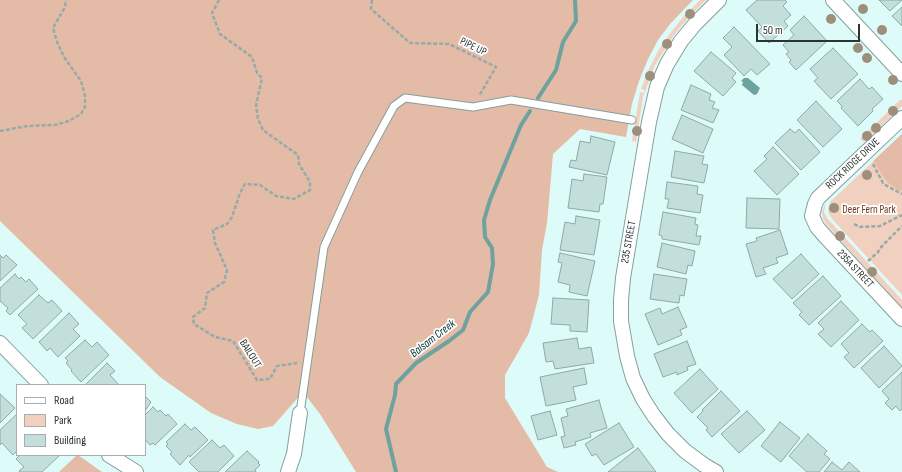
<!DOCTYPE html>
<style>
body{margin:0}
#map{position:relative;width:902px;height:472px;overflow:hidden;background:#ddfbf8;font-family:"Sofia Sans Condensed",sans-serif}
canvas{display:block}
.legend{position:absolute;left:16px;top:384px;width:130px;height:72px;box-sizing:border-box;background:#fff;border:1px solid #a9aead;margin:0;padding:5px 7px;list-style:none;font-size:12px;color:#293433}
.legend li{display:flex;align-items:center;gap:8px;height:20px}
.legend b{width:20px;border:1px solid #a9aead}
.scale{position:absolute;left:756px;top:24px;width:104px;height:18px;box-sizing:border-box;border:2px solid #293433;border-top:0;padding-left:5px;font-size:12px;line-height:14px;white-space:nowrap;color:#293433;-webkit-text-stroke:3px #fff;paint-order:stroke}
</style>
<div id="map">
<canvas width="902" height="472"></canvas>
<ul class="legend">
<li><b style="height:5px;background:#fff"></b>Road</li>
<li><b style="height:11px;background:#f2d0bf"></b>Park</li>
<li><b style="height:11px;background:#c3dfdc"></b>Building</li>
</ul>
<div class="scale">50 m</div>
</div>
<script>
const ctx = document.querySelector('canvas').getContext('2d');
ctx.lineJoin = 'round';
function paint(path, color) {
  ctx.fillStyle = color;
  ctx.fill(path, 'evenodd');
}
function shape(rows) {
  const path = new Path2D();
  for (const r of rows) {
    path.moveTo(r[0], r[1]);
    for (let i = 2; i < r.length; i += 2) path.lineTo(r[i], r[i + 1]);
  }
  return path;
}
function trace(path, color, width, dash) {
  ctx.strokeStyle = color;
  ctx.lineWidth = width;
  ctx.lineCap = dash ? 'butt' : 'round';
  ctx.setLineDash(dash || []);
  ctx.stroke(path);
}
function write(font, color, halo, rows, align = 'center') {
  ctx.font = font + ' "Sofia Sans Condensed",sans-serif';
  ctx.lineWidth = 3.5;
  ctx.setLineDash([]);
  ctx.textBaseline = 'middle';
  ctx.strokeStyle = halo;
  ctx.fillStyle = color;
  for (const [text, x, y, turn = 0] of rows) {
    ctx.save();
    ctx.translate(x, y);
    ctx.rotate((+turn || 0) * Math.PI / 180);
    ctx.textAlign = isNaN(turn) ? turn : align;
    if (halo) ctx.strokeText(text, 0, 0);
    ctx.fillText(text, 0, 0);
    ctx.restore();
  }
}
const green = shape([
 [700,0,706,0,690,16,674,35,655,65,643,97,636,142,632,141,640,92,644,93,644,90,641,89,648,71,658,51,671,32,684,16],
 [900,100,902,100,902,106,864,142,860,139],
 [902,134,902,295,833,220,829,214,828,210,830,202],
 [826,202,824,212,827,218,902,300,902,308,826,224,823,218,822,212]
]);
const forest = shape([
 [0,0,693,0,670,24,658,40,648,59,639,81,632,104,626,137,580,129,553,154,547,223,542,250,539,295,529,333,505,375,505,398,547,467,558,472,356,472,320,414,303,392,273,426,258,429,237,424,211,413,160,377,0,221],
 [902,134,902,190,899,191,887,182,873,161],
 [77,455,78,455,102,472,59,472]
]);
const water = shape([
 [744,78,748,78,760,88,757,94,754,95,742,85,743,82,741,81]
]);
const stream = shape([
 [538,98,556,70,563,42,576,21,575,0],
 [396,472,386,429,395,395,396,384,416,363,449,341,463,330,470,312,488,292,493,264,492,248,485,237,484,220,490,200,521,125,530,111]
]);
const building = shape([
 [757,0,785,0,787,2,783,6,791,15,784,21,788,26,769,43,758,31,762,27,746,10,757,0],
 [879,0,902,0,890,11,879,0],
 [902,7,902,26,892,16,902,7],
 [804,16,827,41,796,70,789,62,791,60,786,54,789,52,783,45,794,35,790,30,804,16],
 [734,27,770,64,757,75,751,69,744,76,724,55,732,47,723,38,734,27],
 [833,48,858,74,831,99,814,81,818,78,810,69,833,48],
 [711,52,736,73,732,78,736,82,723,96,694,71,711,52],
 [860,79,869,89,872,87,883,99,872,109,873,111,858,126,841,108,842,106,837,101,860,79],
 [691,85,711,94,709,100,715,102,712,108,719,110,713,123,681,110,691,85],
 [816,101,842,129,823,147,797,120,816,101],
 [682,115,713,129,703,153,672,139,682,115],
 [790,129,795,133,799,129,820,152,801,170,775,143,790,129],
 [591,136,615,142,607,175,569,167,571,160,576,161,580,141,590,143,591,136],
 [773,147,799,174,777,195,754,171,767,159,764,156,773,147],
 [675,151,704,156,702,164,708,165,704,183,671,177,675,151],
 [584,174,607,177,603,204,600,204,599,212,568,208,572,179,583,181,584,174],
 [667,182,698,186,697,194,703,195,700,213,667,208,669,199,665,199,667,182],
 [747,198,780,199,779,229,746,228,747,198],
 [663,212,696,218,695,224,698,225,696,236,701,236,699,245,662,239,662,236,659,235,663,212],
 [576,216,600,220,594,255,560,250,565,222,575,224,576,216],
 [780,230,788,254,776,258,778,263,763,268,766,274,756,277,746,244,757,241,756,238,780,230],
 [662,243,695,251,692,266,688,265,686,274,657,267,662,243],
 [560,253,595,261,587,296,569,292,570,285,558,282,562,263,558,262,560,253],
 [801,254,819,274,792,299,773,279,801,254],
 [0,255,3,258,6,255,17,265,0,281,0,255],
 [15,274,19,279,21,277,26,282,29,279,38,289,10,315,6,311,8,308,0,301,0,288,15,274],
 [654,274,687,279,684,296,680,295,679,303,650,299,654,274],
 [823,276,841,296,809,325,799,315,802,312,793,303,823,276],
 [39,295,48,303,52,300,62,311,33,339,22,328,27,324,18,315,39,295],
 [553,298,589,300,587,332,570,331,570,325,551,324,553,298],
 [841,301,859,320,831,347,818,334,824,329,818,323,841,301],
 [678,307,687,327,680,330,682,335,658,345,645,314,660,308,662,314,678,307],
 [69,313,79,324,73,329,80,336,58,357,50,348,47,351,39,342,69,313],
 [862,324,870,332,872,330,883,341,854,368,844,357,849,353,841,344,862,324],
 [577,338,579,349,591,347,594,363,555,369,553,361,546,362,543,343,577,338],
 [85,340,92,347,97,342,109,355,81,382,71,371,72,370,66,363,68,361,65,358,85,340],
 [687,341,696,364,687,367,688,370,677,375,677,372,663,377,654,354,687,341],
 [884,346,902,366,879,388,861,368,884,346],
 [107,363,115,371,110,375,119,385,85,385,107,363],
 [584,368,587,384,573,387,576,400,546,406,540,377,584,368],
 [700,369,718,389,692,413,674,393,700,369],
 [902,372,902,409,900,411,896,406,892,410,885,403,889,399,882,391,902,372],
 [721,391,740,411,712,437,706,430,708,428,697,417,703,411,702,410,721,391],
 [0,394,15,408,0,423,0,394],
 [145,396,151,402,145,411,145,396],
 [599,400,607,428,590,433,591,437,575,442,576,445,564,448,561,437,565,436,561,418,568,416,566,409,599,400],
 [153,407,158,412,160,410,166,416,168,414,177,424,155,445,153,443,150,445,145,439,146,437,145,436,145,415,153,407],
 [550,411,557,435,538,440,531,416,550,411],
 [747,411,765,430,739,453,721,434,747,411],
 [17,414,17,451,13,455,2,443,0,445,0,430,17,414],
 [780,422,800,438,781,462,761,446,780,422],
 [619,423,634,447,604,465,596,454,592,456,585,444,619,423],
 [185,424,191,430,195,427,208,440,190,457,189,455,180,465,170,454,172,452,166,446,168,444,166,442,185,424],
 [808,434,827,451,824,454,830,459,819,472,807,472,789,456,808,434],
 [212,440,220,448,224,445,234,456,218,472,199,472,189,462,212,440],
 [638,448,656,472,608,472,638,448],
 [247,451,259,462,258,463,260,465,255,470,256,472,225,472,247,451],
 [20,455,57,455,59,456,42,472,20,472,19,471,24,467,16,459,20,455],
 [832,462,842,470,849,462,860,472,824,472,832,462]
]);
const path = shape([
 [219,0,212,13,220,34,252,57,257,73,262,78,256,105,258,119,263,130,298,155,299,164,310,182,310,190,294,199,276,196,260,185,245,184,240,193,232,217,227,224,213,230,215,243,227,270,224,282,207,293,205,308,193,317,194,324,215,337,233,341,257,380,270,379,277,366,297,363],
 [372,0,371,9,410,43,449,44,496,67,479,96],
 [0,131,27,126,55,125,69,121,81,114,85,107,85,96,81,81,64,57,57,42,53,28,65,7,66,0],
 [873,164,883,183,887,186,902,194],
 [854,224,860,227,880,226,902,215],
 [868,261,878,252,882,246,902,226]
]);
const lane = shape([
 [300,413,324,247,358,172,394,106,405,98,473,107,511,100,632,120]
]);
const street = shape([
 [833,0,902,74],
 [902,118,818,198,815,204,812,216,817,227,823,234,902,319],
 [0,343,41,385],
 [109,455,136,472],
 [288,472,294,454,300,413],
 [716,472,704,465,685,451,668,434,654,416,643,399,633,378,627,356,621,321,621,300,623,278,649,122,657,87,667,64,681,41,695,24,719,0]
]);
const trees = [
 [863,9],
 [690,14],
 [831,19],
 [882,30],
 [667,44],
 [858,48],
 [867,58],
 [650,76],
 [893,80],
 [893,111],
 [876,128],
 [637,131],
 [867,136],
 [867,175],
 [834,208],
 [840,236],
 [872,272]
];
const streetNames = [
 ["PIPE UP",473,47,26],
 ["ROCK RIDGE DRIVE",853,164,-43],
 ["235 STREET",629,242,-80],
 ["235A STREET",855,269,47],
 ["BAILOUT",250,354,58]
];
const parkNames = [
 ["Deer Fern Park",869,210]
];
const waterNames = [
 ["Balsam Creek",433,339,-38]
];
paint(green, '#f2d0bf');
paint(forest, '#e4bba6');
paint(water, '#6ea29e');
trace(stream, '#6ea29e', 4);
paint(building, '#c3dfdc');
trace(building, '#8ea9a6', 1);
trace(lane, '#849f9d', 9);
trace(street, '#849f9d', 16);
trace(path, '#94aba9', 2.5, [4, 2]);
trace(lane, '#fff', 7);
trace(street, '#fff', 14);
ctx.fillStyle = '#9e8f7d';
for (const [x, y] of trees) {
  ctx.beginPath();
  ctx.arc(x, y, 5, 0, 2 * Math.PI);
  ctx.fill();
}
write('11px', '#293433', '#fff', streetNames);
write('11px', '#6a3618', '#fff', parkNames);
write('italic 12px', '#023634', '#fff', waterNames);
</script>
